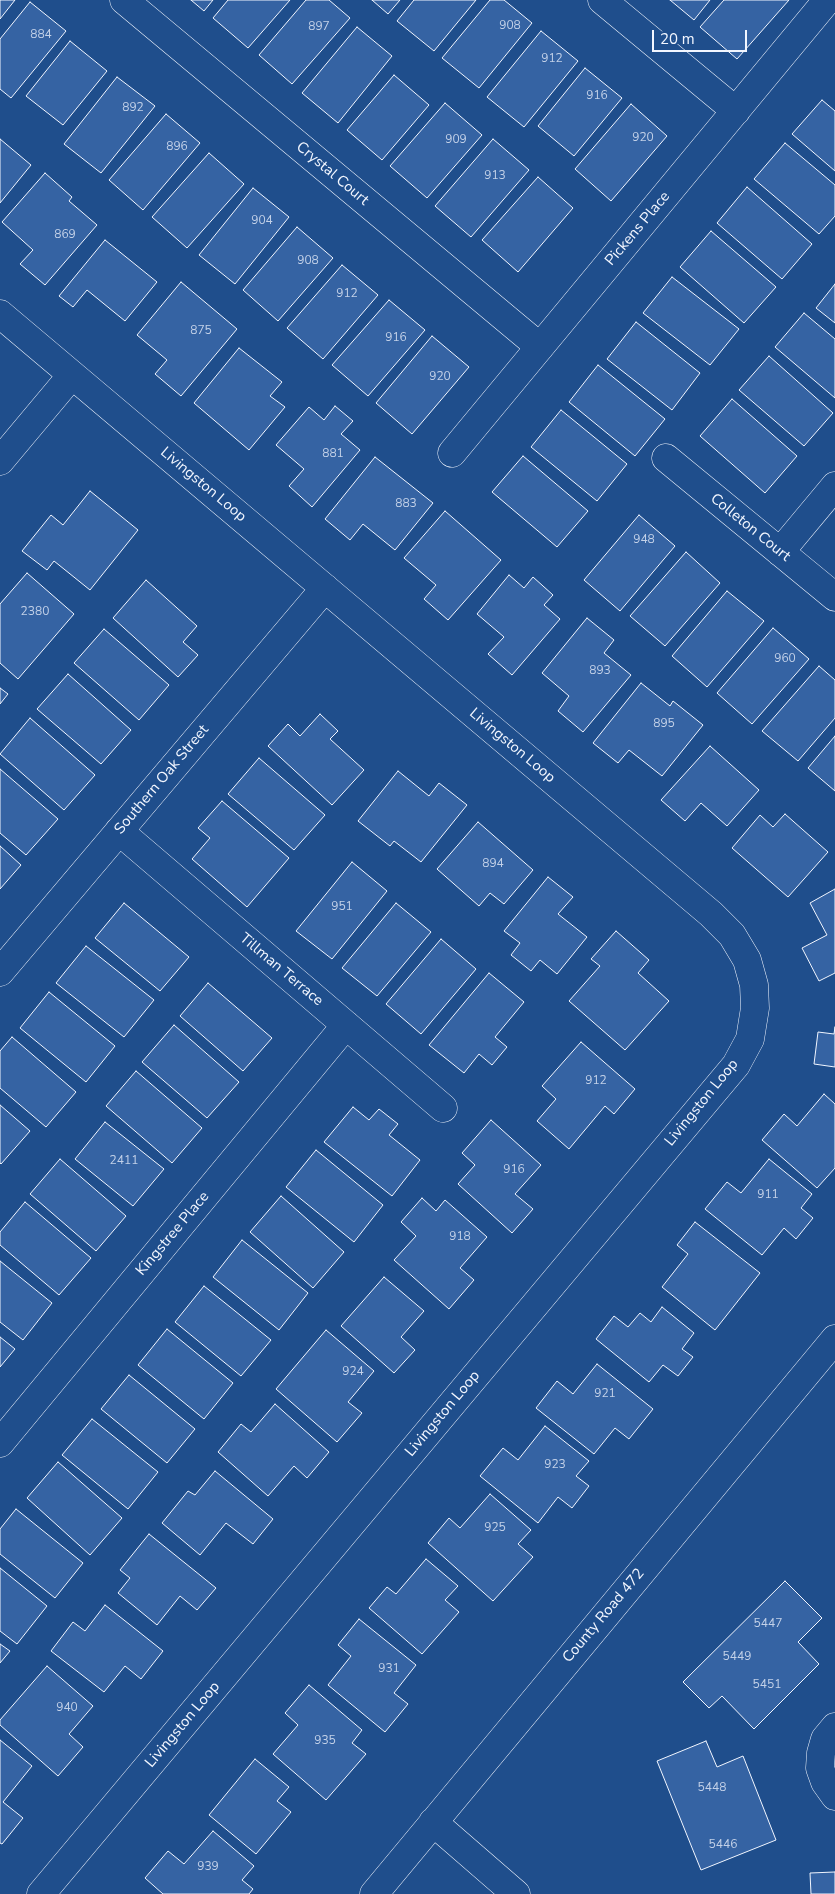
<!DOCTYPE html>
<style>
body{margin:0}
#map{position:relative;width:835px;height:1894px;overflow:hidden;background:#1f4e8c;font-family:"Nunito Sans",sans-serif}
canvas{display:block}
.scale{position:absolute;left:652px;top:30px;width:95px;height:22px;box-sizing:border-box;border:2px solid #f2f6ff;border-top:0;padding-left:6px;font-size:15px;line-height:18px;white-space:nowrap;color:#f2f6ff;-webkit-text-stroke:4px #1f4e8c;paint-order:stroke}
</style>
<div id="map">
<canvas width="835" height="1894"></canvas>
<div class="scale">20 m</div>
</div>
<script>
const ctx = document.querySelector('canvas').getContext('2d');
ctx.lineJoin = 'round';
function paint(path, color) {
  ctx.fillStyle = color;
  ctx.fill(path, 'evenodd');
}
function shape(rows) {
  const path = new Path2D();
  for (const r of rows) {
    path.moveTo(r[0], r[1]);
    for (let i = 2; i < r.length; i += 2) path.lineTo(r[i], r[i + 1]);
  }
  return path;
}
function trace(path, color, width, dash) {
  ctx.strokeStyle = color;
  ctx.lineWidth = width;
  ctx.lineCap = dash ? 'butt' : 'round';
  ctx.setLineDash(dash || []);
  ctx.stroke(path);
}
function write(font, color, halo, rows, align = 'center') {
  ctx.font = font + ' "Nunito Sans",sans-serif';
  ctx.lineWidth = 4;
  ctx.setLineDash([]);
  ctx.textBaseline = 'middle';
  ctx.strokeStyle = halo;
  ctx.fillStyle = color;
  for (const [text, x, y, turn = 0] of rows) {
    ctx.save();
    ctx.translate(x, y);
    ctx.rotate((+turn || 0) * Math.PI / 180);
    ctx.textAlign = isNaN(turn) ? turn : align;
    if (halo) ctx.strokeText(text, 0, 0);
    ctx.fillText(text, 0, 0);
    ctx.restore();
  }
}
const building = shape([
 [0,0,15,0,0,19,0,0],
 [191,0,213,0,204,11,191,0],
 [228,0,290,0,248,48,213,18,228,0],
 [306,0,329,0,350,18,292,84,259,55,306,0],
 [372,0,400,0,388,14,372,0],
 [414,0,476,0,434,51,397,21,414,0],
 [490,0,504,0,532,23,479,88,442,58,490,0],
 [670,0,710,0,694,20,670,0],
 [724,0,789,0,737,59,700,27,724,0],
 [30,2,66,31,11,98,0,89,0,39,30,2],
 [357,27,392,56,338,123,302,93,357,27],
 [541,31,578,61,524,127,487,97,541,31],
 [70,41,107,71,63,125,26,96,70,41],
 [585,68,622,98,574,156,538,126,585,68],
 [394,75,429,105,382,160,347,130,394,75],
 [117,77,155,106,101,173,64,144,117,77],
 [822,100,835,111,835,171,792,134,822,100],
 [445,103,482,135,427,198,390,166,445,103],
 [631,104,667,136,611,201,575,169,631,104],
 [166,114,200,143,143,210,109,180,166,114],
 [0,139,31,165,0,203,0,139],
 [493,139,529,170,471,237,435,206,493,139],
 [785,143,835,185,835,216,819,234,754,179,785,143],
 [209,153,244,184,187,248,152,217,209,153],
 [45,173,72,197,69,201,97,225,45,285,20,264,33,250,2,222,45,173],
 [538,177,573,208,518,272,482,240,538,177],
 [747,187,812,244,782,279,717,223,747,187],
 [253,188,289,217,235,284,199,255,253,188],
 [297,227,333,258,278,321,243,290,297,227],
 [711,231,776,287,744,323,680,267,711,231],
 [105,240,157,282,125,321,87,290,73,307,59,296,105,240],
 [342,265,378,295,323,359,287,328,342,265],
 [672,277,739,329,710,365,643,313,672,277],
 [181,282,237,329,181,396,155,374,167,360,137,335,181,282],
 [835,284,835,323,816,308,835,284],
 [389,300,425,330,368,396,332,365,389,300],
 [804,313,835,339,835,398,775,347,804,313],
 [636,322,700,373,672,410,607,359,636,322],
 [432,336,469,367,412,434,376,403,432,336],
 [239,348,282,382,270,396,285,407,249,450,194,403,239,348],
 [769,356,833,413,804,446,739,390,769,356],
 [598,365,665,419,635,456,569,402,598,365],
 [732,399,797,456,765,493,700,436,732,399],
 [335,406,353,421,341,434,360,450,312,507,289,486,304,469,276,445,309,407,324,420,335,406],
 [561,410,627,464,597,501,531,447,561,410],
 [523,456,588,511,557,547,492,492,523,456],
 [375,457,433,503,395,550,363,524,350,540,325,519,375,457],
 [90,491,138,530,90,590,54,561,47,570,22,551,51,515,63,525,90,491],
 [445,511,501,560,448,620,424,599,436,585,404,558,445,511],
 [639,515,675,546,620,611,584,580,639,515],
 [686,552,720,583,665,646,630,616,686,552],
 [27,573,74,614,18,679,0,663,0,604,27,573],
 [509,575,524,588,533,577,553,595,544,605,560,619,512,675,488,654,504,637,477,614,509,575],
 [146,580,197,626,183,642,198,655,178,677,113,618,146,580],
 [727,591,764,621,707,687,672,656,727,591],
 [587,618,614,640,604,653,631,675,583,732,558,711,569,696,542,673,587,618],
 [773,628,809,659,752,724,717,693,773,628],
 [104,629,169,685,139,720,74,663,104,629],
 [819,666,835,680,835,718,798,761,762,731,819,666],
 [68,674,131,730,101,764,37,709,68,674],
 [641,683,670,706,673,701,703,725,662,776,629,750,618,763,593,743,641,683],
 [0,688,8,694,0,704,0,688],
 [320,714,338,731,330,739,364,770,332,805,268,746,288,724,300,736,320,714],
 [30,718,95,775,64,810,0,754,30,718],
 [835,736,835,791,808,768,835,736],
 [710,746,759,790,727,826,701,803,685,821,661,800,710,746],
 [259,758,325,815,294,850,228,794,259,758],
 [0,769,58,819,26,855,0,833,0,769],
 [398,771,429,796,439,783,467,805,421,862,394,841,390,846,358,821,398,771],
 [222,801,289,858,247,907,192,859,210,838,198,828,222,801],
 [785,814,828,852,788,897,732,848,760,815,773,827,785,814],
 [478,822,533,870,504,904,490,893,479,906,437,869,478,822],
 [0,846,21,865,0,889,0,846],
 [352,862,387,891,332,959,296,931,352,862],
 [548,877,573,897,558,914,587,937,557,974,540,960,531,971,511,955,520,943,504,931,548,877],
 [835,889,835,973,819,981,802,948,827,935,810,903,835,889],
 [124,903,189,957,160,991,95,938,124,903],
 [396,903,431,932,377,996,342,968,396,903],
 [616,931,649,960,638,973,669,1001,625,1050,569,1001,600,966,591,959,616,931],
 [441,939,476,969,421,1034,386,1004,441,939],
 [86,946,154,1000,124,1037,56,983,86,946],
 [489,973,524,1002,495,1037,507,1047,492,1065,479,1054,464,1073,429,1045,489,973],
 [208,983,272,1038,243,1071,180,1016,208,983],
 [49,992,115,1046,86,1082,20,1028,49,992],
 [174,1025,239,1082,207,1118,142,1062,174,1025],
 [835,1027,835,1067,814,1064,818,1032,834,1034,835,1027],
 [12,1037,76,1092,46,1127,0,1088,0,1051,12,1037],
 [581,1042,635,1089,614,1114,605,1106,569,1149,537,1121,556,1099,542,1086,581,1042],
 [136,1071,202,1128,172,1163,106,1106,136,1071],
 [824,1094,835,1104,835,1168,817,1188,762,1140,784,1114,797,1126,824,1094],
 [0,1105,30,1131,1,1164,0,1163,0,1105],
 [353,1107,369,1120,379,1109,398,1124,389,1135,420,1160,392,1196,324,1142,353,1107],
 [491,1120,541,1165,515,1194,533,1209,512,1233,458,1184,475,1165,462,1153,491,1120],
 [105,1122,164,1169,133,1206,75,1159,105,1122],
 [316,1150,383,1205,354,1242,286,1187,316,1150],
 [60,1159,126,1216,96,1251,30,1194,60,1159],
 [769,1159,812,1194,801,1208,813,1218,796,1239,784,1228,762,1255,705,1209,727,1182,741,1193,769,1159],
 [281,1196,344,1252,313,1288,250,1232,281,1196],
 [422,1198,436,1211,445,1200,487,1237,460,1268,474,1280,449,1309,394,1260,416,1236,401,1222,422,1198],
 [25,1202,91,1258,59,1295,0,1245,0,1232,25,1202],
 [695,1222,760,1273,715,1330,662,1287,688,1254,677,1245,695,1222],
 [242,1240,308,1293,279,1330,213,1277,242,1240],
 [0,1261,52,1303,23,1340,0,1322,0,1261],
 [384,1277,424,1311,401,1337,415,1350,394,1373,341,1326,384,1277],
 [204,1286,271,1340,241,1376,175,1322,204,1286],
 [662,1307,694,1333,682,1349,693,1357,678,1376,663,1365,649,1382,596,1339,614,1316,628,1327,640,1313,651,1322,662,1307],
 [167,1329,233,1383,204,1419,138,1365,167,1329],
 [326,1330,374,1371,348,1402,362,1413,337,1442,276,1389,326,1330],
 [0,1337,15,1349,0,1367,0,1337],
 [597,1364,653,1409,629,1439,615,1428,594,1454,536,1408,557,1381,573,1394,597,1364],
 [129,1375,195,1429,167,1463,101,1409,129,1375],
 [275,1404,329,1452,307,1478,294,1466,268,1496,218,1452,241,1424,251,1432,275,1404],
 [92,1419,158,1472,128,1509,62,1455,92,1419],
 [545,1426,589,1461,576,1476,589,1486,572,1508,558,1497,538,1523,480,1476,503,1448,518,1460,545,1426],
 [58,1462,122,1518,90,1555,27,1498,58,1462],
 [215,1471,273,1519,253,1544,226,1523,200,1555,162,1523,188,1491,195,1495,215,1471],
 [490,1494,531,1530,518,1544,533,1557,493,1601,428,1543,449,1518,460,1528,490,1494],
 [16,1509,83,1563,55,1598,0,1554,0,1529,16,1509],
 [149,1534,216,1588,197,1610,180,1596,157,1625,118,1593,130,1578,120,1570,149,1534],
 [426,1559,458,1586,445,1600,459,1612,422,1654,369,1608,387,1587,396,1594,426,1559],
 [0,1568,47,1606,17,1644,0,1631,0,1568],
 [785,1581,822,1618,798,1642,819,1664,754,1729,722,1696,709,1708,683,1682,785,1581],
 [105,1605,163,1651,141,1679,125,1666,104,1692,51,1651,73,1622,85,1631,105,1605],
 [359,1619,416,1665,394,1693,408,1704,385,1732,328,1685,351,1656,338,1645,359,1619],
 [0,1644,10,1651,0,1663,0,1644],
 [47,1666,93,1706,69,1734,83,1747,58,1776,0,1725,0,1720,47,1666],
 [309,1685,362,1730,352,1743,366,1754,326,1800,273,1754,298,1725,285,1713,309,1685],
 [0,1740,32,1766,3,1802,23,1818,2,1844,0,1843,0,1740],
 [706,1741,717,1767,743,1756,776,1840,701,1870,657,1761,706,1741],
 [255,1759,289,1787,277,1801,291,1812,256,1854,209,1815,255,1759],
 [213,1831,254,1866,242,1880,253,1889,249,1894,163,1894,145,1878,168,1851,184,1864,213,1831],
 [835,1872,835,1894,811,1894,810,1873,835,1872]
]);
const street = shape([
 [124,0,540,347],
 [602,0,736,111],
 [0,314,711,914,732,935,747,960,754,985,755,1008,750,1039,736,1065,41,1894],
 [452,453,824,4],
 [666,458,835,597],
 [0,461,72,375],
 [780,552,835,486],
 [119,831,443,1108],
 [0,972,325,588],
 [0,1443,346,1025],
 [835,1727,825,1739,821,1753,820,1768,825,1782,835,1796]
]);
const secondary = shape([
 [433,1822,516,1894],
 [374,1894,835,1339]
]);
const numberNames = [
 ["908",510,26],
 ["897",319,27],
 ["884",41,35],
 ["912",552,59],
 ["916",597,96],
 ["892",133,108],
 ["920",643,138],
 ["909",456,140],
 ["896",177,147],
 ["913",495,176],
 ["904",262,221],
 ["869",65,235],
 ["908",308,261],
 ["912",347,294],
 ["875",201,331],
 ["916",396,338],
 ["920",440,377],
 ["881",333,454],
 ["883",406,504],
 ["948",644,540],
 ["2380",35,612],
 ["960",785,659],
 ["893",600,671],
 ["895",664,724],
 ["894",493,864],
 ["951",342,907],
 ["912",596,1081],
 ["2411",124,1161],
 ["916",514,1170],
 ["911",768,1195],
 ["918",460,1237],
 ["924",353,1372],
 ["921",605,1394],
 ["923",555,1465],
 ["925",495,1528],
 ["5447",768,1624],
 ["5449",737,1657],
 ["931",389,1669],
 ["5451",767,1685],
 ["940",67,1708],
 ["935",325,1741],
 ["5448",712,1788],
 ["5446",723,1845],
 ["939",208,1867]
];
const streetNames = [
 ["Crystal Court",332,174,40],
 ["Pickens Place",638,229,-50],
 ["Livingston Loop",203,485,40],
 ["Colleton Court",750,528,39],
 ["Livingston Loop",512,746,40],
 ["Southern Oak Street",162,780,-50],
 ["Tillman Terrace",281,970,40],
 ["Livingston Loop",702,1103,-51],
 ["Kingstree Place",173,1234,-50],
 ["Livingston Loop",443,1414,-50],
 ["County Road 472",604,1616,-50],
 ["Livingston Loop",183,1725,-50]
];
paint(building, '#3563a3');
trace(building, '#f2f6ff', 1);
trace(street, '#f2f6ff', 29);
trace(secondary, '#f2f6ff', 29);
trace(street, '#1f4e8c', 28);
trace(secondary, '#1f4e8c', 28);
write('12px', '#c3d1e8', null, numberNames);
write('15px', '#f2f6ff', '#1f4e8c', streetNames);
</script>
